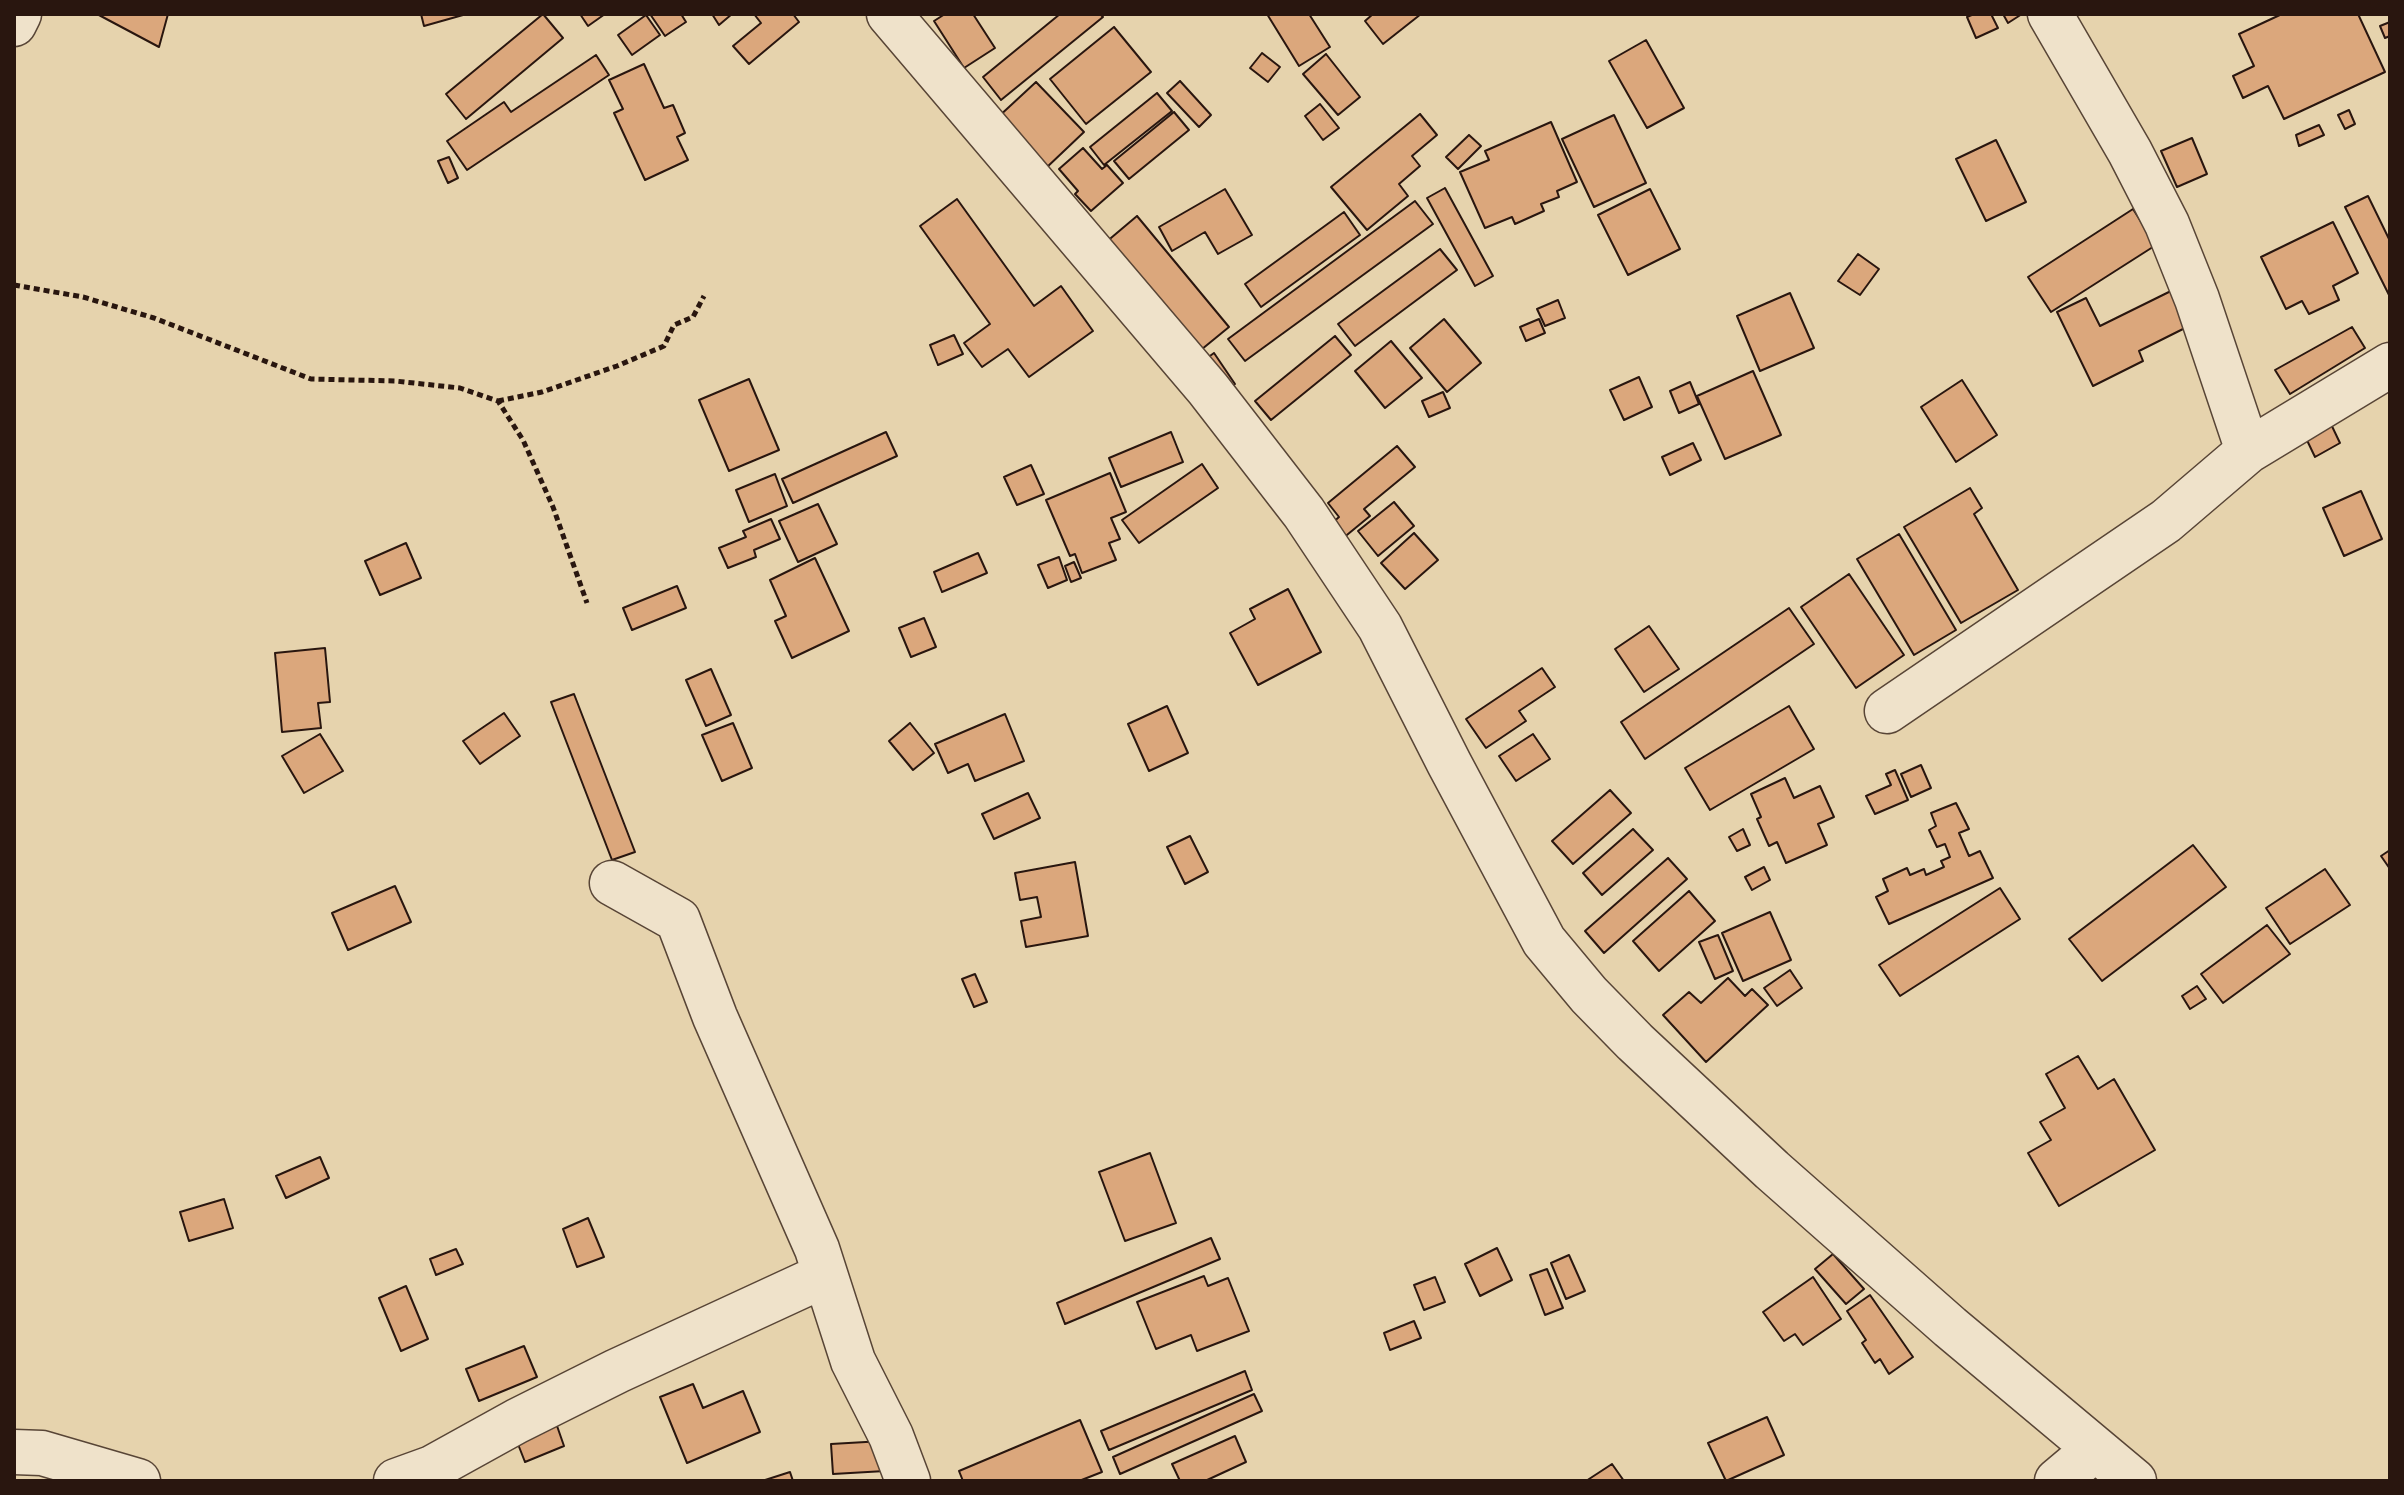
<!DOCTYPE html>
<style>
body{margin:0}
#map{position:relative;width:2404px;height:1495px;overflow:hidden;background:#e6d3ad;font-family:Alegreya,serif}
canvas{display:block}
.frame{position:absolute;inset:0;border:16px solid #29160f;pointer-events:none}
</style>
<div id="map">
<canvas width="2404" height="1495"></canvas>
<div class="frame"></div>
</div>
<script>
const ctx = document.querySelector('canvas').getContext('2d');
ctx.lineJoin = 'round';
function paint(path, color) {
  ctx.fillStyle = color;
  ctx.fill(path, 'evenodd');
}
function shape(rows) {
  const path = new Path2D();
  for (const r of rows) {
    path.moveTo(r[0], r[1]);
    for (let i = 2; i < r.length; i += 2) path.lineTo(r[i], r[i + 1]);
  }
  return path;
}
function trace(path, color, width, dash) {
  ctx.strokeStyle = color;
  ctx.lineWidth = width;
  ctx.lineCap = dash ? 'butt' : 'round';
  ctx.setLineDash(dash || []);
  ctx.stroke(path);
}
const building = shape([
 [97,14,168,14,159,47,97,14],
 [421,14,462,14,463,15,424,26,421,14],
 [543,14,563,38,466,119,446,94,543,14],
 [580,14,605,14,588,26,580,14],
 [650,14,681,14,686,22,665,36,650,14],
 [712,14,732,14,719,25,712,14],
 [754,14,793,14,799,22,749,64,733,46,761,23,754,14],
 [945,14,973,14,995,48,964,68,934,21,945,14],
 [1060,14,1100,14,1103,17,1001,100,983,77,1060,14],
 [1267,14,1309,14,1330,47,1299,66,1267,14],
 [1373,14,1421,14,1383,44,1365,21,1373,14],
 [1974,14,1991,14,1998,28,1976,38,1967,17,1974,14],
 [2003,14,2022,14,2008,23,2003,14],
 [2282,14,2358,14,2385,72,2284,119,2268,86,2243,98,2233,76,2254,66,2239,34,2282,14],
 [646,15,660,35,632,55,618,35,646,15],
 [2390,22,2390,36,2385,38,2380,26,2390,22],
 [1114,27,1151,72,1086,124,1050,79,1114,27],
 [1646,40,1684,108,1647,128,1609,61,1646,40],
 [1262,53,1280,67,1268,82,1250,68,1262,53],
 [1326,54,1360,97,1338,115,1303,74,1326,54],
 [596,55,609,75,467,170,447,141,504,102,511,112,596,55],
 [644,64,664,108,673,105,685,133,677,137,688,160,645,180,614,113,623,109,609,80,644,64],
 [1180,81,1211,115,1199,127,1167,93,1180,81],
 [1036,82,1084,132,1045,169,996,119,1036,82],
 [1157,93,1172,111,1104,165,1090,147,1157,93],
 [1320,104,1339,128,1323,140,1305,116,1320,104],
 [2349,110,2355,124,2345,129,2338,115,2349,110],
 [1174,112,1189,130,1129,179,1114,161,1174,112],
 [1420,114,1437,135,1412,156,1420,166,1399,184,1408,196,1367,230,1331,187,1420,114],
 [1614,115,1646,183,1594,207,1562,139,1614,115],
 [1551,122,1577,182,1557,191,1559,197,1541,204,1544,211,1515,224,1512,217,1485,228,1460,172,1489,160,1485,151,1551,122],
 [2319,125,2324,135,2299,146,2296,135,2319,125],
 [1469,135,1481,146,1458,169,1446,157,1469,135],
 [2192,138,2207,174,2177,187,2161,151,2192,138],
 [1996,140,2026,202,1986,221,1956,159,1996,140],
 [1083,148,1102,169,1107,165,1123,183,1091,211,1075,194,1078,191,1059,169,1083,148],
 [449,157,458,178,448,183,438,161,449,157],
 [1445,188,1493,276,1475,286,1427,198,1445,188],
 [1225,189,1252,235,1218,254,1205,232,1172,251,1159,227,1225,189],
 [1650,189,1680,249,1628,275,1598,215,1650,189],
 [2368,196,2390,241,2390,297,2345,207,2368,196],
 [957,199,1034,306,1061,286,1093,331,1029,377,1008,349,982,367,964,343,990,324,920,226,957,199],
 [1415,201,1433,224,1245,361,1228,339,1415,201],
 [2133,209,2156,245,2051,312,2028,277,2133,209],
 [1344,212,1360,235,1261,307,1245,284,1344,212],
 [1137,216,1229,327,1196,354,1105,243,1137,216],
 [2333,222,2358,273,2333,286,2339,300,2309,314,2302,301,2286,309,2261,257,2333,222],
 [1440,249,1457,270,1355,346,1338,324,1440,249],
 [1858,254,1879,269,1860,295,1838,281,1858,254],
 [2177,288,2195,323,2139,351,2143,361,2093,386,2057,312,2086,298,2100,326,2177,288],
 [1790,293,1814,348,1760,371,1737,316,1790,293],
 [1558,300,1565,318,1545,326,1537,309,1558,300],
 [1444,319,1481,363,1447,392,1410,348,1444,319],
 [1539,319,1545,333,1526,341,1520,327,1539,319],
 [2352,327,2365,348,2290,394,2275,370,2352,327],
 [954,335,963,354,938,365,930,345,954,335],
 [1335,336,1351,355,1271,420,1255,401,1335,336],
 [1391,341,1422,378,1385,408,1355,371,1391,341],
 [1214,353,1235,384,1224,392,1203,361,1214,353],
 [1753,371,1781,435,1725,459,1697,396,1753,371],
 [1639,377,1652,407,1624,420,1610,390,1639,377],
 [749,379,779,450,729,471,699,400,749,379],
 [1962,380,1997,435,1956,462,1921,407,1962,380],
 [1690,382,1699,404,1679,413,1670,391,1690,382],
 [1443,392,1450,408,1429,417,1422,401,1443,392],
 [2329,420,2340,443,2315,457,2304,434,2329,420],
 [886,432,897,456,793,503,782,479,886,432],
 [1171,432,1183,462,1121,487,1109,458,1171,432],
 [1693,443,1701,460,1670,475,1662,457,1693,443],
 [1397,446,1415,467,1364,509,1370,516,1342,539,1330,525,1339,517,1328,503,1397,446],
 [1202,464,1218,488,1139,543,1122,520,1202,464],
 [1031,465,1044,494,1017,505,1004,477,1031,465],
 [1110,473,1126,512,1111,518,1120,539,1109,543,1116,560,1082,573,1075,554,1070,556,1046,500,1110,473],
 [775,474,787,506,749,522,736,490,775,474],
 [1970,488,1982,508,1974,514,2018,590,1961,623,1904,527,1970,488],
 [2361,491,2382,539,2344,556,2323,508,2361,491],
 [1394,502,1414,526,1378,556,1358,531,1394,502],
 [818,504,837,544,798,562,779,521,818,504],
 [771,519,780,539,754,550,756,557,728,568,719,548,746,537,743,531,771,519],
 [1414,533,1438,560,1405,589,1381,563,1414,533],
 [1899,534,1956,630,1914,655,1857,559,1899,534],
 [406,543,421,578,380,595,365,561,406,543],
 [978,553,987,573,942,592,934,572,978,553],
 [1059,557,1067,580,1048,588,1038,565,1059,557],
 [815,558,849,631,792,658,775,621,786,616,770,580,815,558],
 [1074,562,1081,578,1071,582,1065,566,1074,562],
 [1849,574,1904,655,1856,688,1801,607,1849,574],
 [677,586,686,608,632,630,623,608,677,586],
 [1288,589,1321,652,1258,685,1230,633,1255,619,1250,609,1288,589],
 [1789,608,1814,644,1645,759,1621,722,1789,608],
 [924,618,936,647,911,657,899,628,924,618],
 [1649,626,1679,669,1644,692,1615,649,1649,626],
 [325,648,330,702,318,703,321,728,282,732,275,653,325,648],
 [1542,668,1555,687,1519,711,1526,721,1486,748,1466,719,1542,668],
 [711,669,731,715,706,726,686,680,711,669],
 [574,694,635,852,612,860,551,702,574,694],
 [1167,706,1188,753,1149,771,1128,724,1167,706],
 [1789,706,1814,749,1710,810,1685,768,1789,706],
 [504,713,520,736,480,764,463,741,504,713],
 [1005,714,1024,761,975,781,968,764,948,773,935,744,1005,714],
 [733,723,752,768,722,781,702,735,733,723],
 [910,723,934,753,913,770,889,741,910,723],
 [320,734,343,771,304,793,282,756,320,734],
 [1533,734,1550,759,1516,781,1499,756,1533,734],
 [1921,765,1931,788,1911,797,1901,774,1921,765],
 [1895,770,1908,800,1875,814,1866,796,1891,785,1886,774,1895,770],
 [1785,778,1794,798,1820,786,1834,817,1818,824,1827,845,1786,863,1777,842,1769,846,1757,819,1761,817,1751,794,1785,778],
 [1610,790,1631,813,1573,864,1552,841,1610,790],
 [1028,793,1040,818,994,839,982,814,1028,793],
 [1956,803,1969,829,1959,833,1969,856,1980,851,1993,878,1889,924,1876,897,1888,891,1883,879,1907,868,1910,875,1924,869,1926,875,1944,867,1941,861,1950,857,1945,844,1937,847,1929,830,1936,826,1931,813,1956,803],
 [1633,829,1653,850,1602,895,1583,873,1633,829],
 [1743,829,1750,845,1737,851,1729,837,1743,829],
 [1190,836,1208,872,1185,884,1167,847,1190,836],
 [2193,845,2226,887,2102,981,2069,939,2193,845],
 [2390,850,2390,869,2381,856,2390,850],
 [1668,858,1687,879,1604,953,1585,931,1668,858],
 [1075,862,1088,936,1026,947,1021,921,1041,917,1037,897,1020,900,1015,873,1075,862],
 [1764,867,1770,880,1752,890,1745,877,1764,867],
 [2325,869,2350,905,2290,944,2266,908,2325,869],
 [395,886,411,922,348,950,332,913,395,886],
 [2000,888,2020,919,1900,996,1879,965,2000,888],
 [1689,891,1715,921,1659,971,1633,941,1689,891],
 [1770,912,1791,960,1743,981,1722,933,1770,912],
 [2267,925,2290,954,2223,1003,2201,974,2267,925],
 [1718,935,1733,971,1715,979,1699,942,1718,935],
 [1790,970,1802,988,1777,1006,1764,988,1790,970],
 [975,974,987,1002,974,1007,962,979,975,974],
 [1728,978,1745,996,1752,989,1768,1005,1706,1062,1663,1015,1689,992,1701,1003,1728,978],
 [2197,986,2206,999,2190,1009,2182,996,2197,986],
 [2078,1056,2098,1089,2114,1079,2155,1150,2059,1206,2028,1153,2051,1140,2040,1122,2065,1108,2046,1074,2078,1056],
 [1150,1153,1176,1223,1125,1241,1099,1172,1150,1153],
 [320,1157,329,1178,286,1198,276,1176,320,1157],
 [224,1199,233,1228,189,1241,180,1212,224,1199],
 [588,1218,604,1257,577,1267,563,1229,588,1218],
 [1211,1238,1220,1259,1065,1324,1057,1303,1211,1238],
 [1497,1248,1512,1280,1480,1296,1465,1264,1497,1248],
 [456,1249,463,1264,436,1275,430,1259,456,1249],
 [1833,1254,1864,1289,1846,1304,1815,1269,1833,1254],
 [1569,1255,1585,1291,1566,1299,1551,1263,1569,1255],
 [1547,1269,1563,1308,1545,1315,1530,1275,1547,1269],
 [1204,1276,1208,1286,1228,1278,1249,1331,1197,1351,1191,1335,1156,1349,1137,1302,1204,1276],
 [1435,1277,1445,1302,1424,1310,1414,1285,1435,1277],
 [1813,1277,1841,1319,1803,1345,1795,1334,1784,1341,1763,1312,1813,1277],
 [406,1286,428,1339,401,1351,379,1298,406,1286],
 [1870,1295,1913,1357,1889,1374,1880,1359,1875,1363,1862,1343,1866,1340,1847,1311,1870,1295],
 [1414,1321,1421,1338,1390,1350,1384,1333,1414,1321],
 [524,1346,537,1377,479,1401,466,1369,524,1346],
 [1245,1371,1252,1390,1109,1450,1101,1431,1245,1371],
 [693,1384,703,1408,743,1391,760,1432,687,1463,660,1397,693,1384],
 [1254,1394,1262,1411,1120,1474,1113,1457,1254,1394],
 [1767,1417,1784,1455,1726,1481,1708,1443,1767,1417],
 [1080,1420,1102,1472,1079,1481,963,1481,959,1471,1080,1420],
 [556,1423,564,1446,525,1462,516,1439,556,1423],
 [1235,1436,1246,1462,1205,1481,1180,1481,1172,1464,1235,1436],
 [883,1441,885,1471,833,1474,831,1444,883,1441],
 [1612,1464,1624,1481,1586,1481,1612,1464],
 [790,1472,793,1481,762,1481,790,1472]
]);
const path = shape([
 [14,285,83,297,154,318,311,379,395,381,460,388,498,401,523,440,553,507,587,603],
 [498,401,542,392,617,366,664,346,674,325,693,317,704,296]
]);
const minor = shape([
 [889,14,1208,389,1304,513,1380,627,1449,763,1544,941,1589,995,1635,1042,1772,1170,1950,1327,2134,1481],
 [2050,14,2130,152,2167,224,2197,299,2248,451],
 [14,24,19,14],
 [1887,711,2166,521,2248,451,2390,365],
 [612,883,678,920,715,1017,817,1249,853,1361,891,1436,908,1481],
 [14,1452,42,1453,138,1481],
 [396,1481,432,1468,517,1421,617,1371,825,1275],
 [2057,1481,2095,1449]
]);
paint(building, '#dba77c');
trace(building, '#29160f', 2);
trace(minor, '#584536', 47);
trace(path, '#29160f', 5, [6, 4]);
trace(minor, '#efe2ca', 44);
</script>
